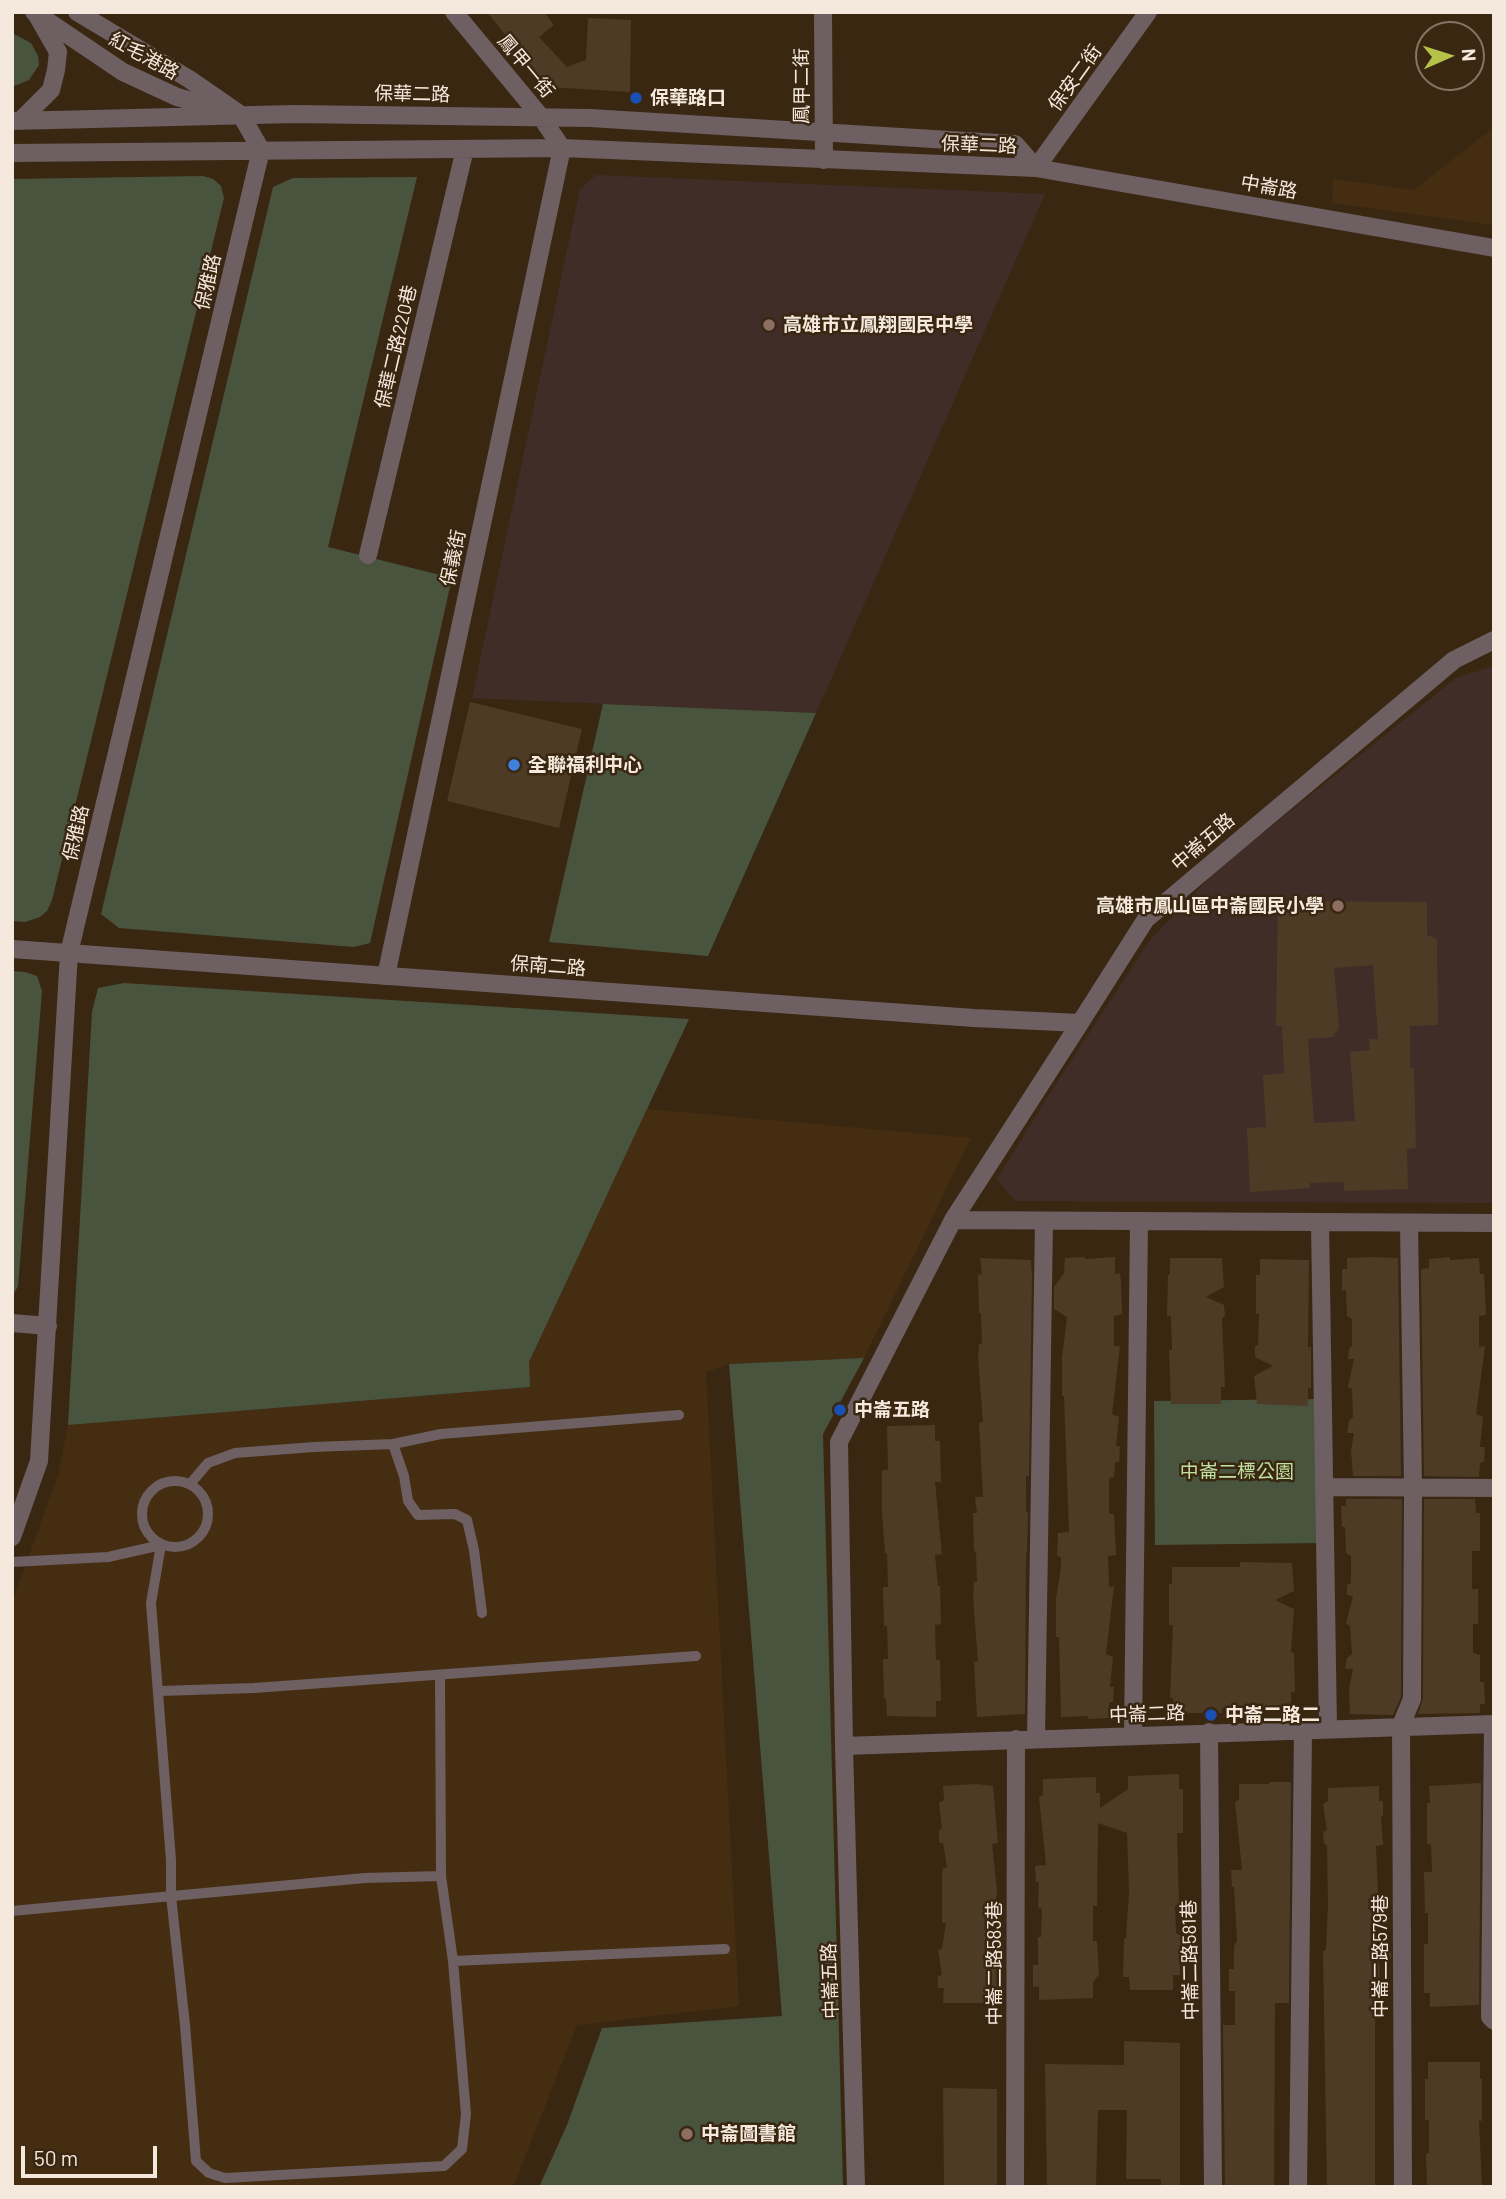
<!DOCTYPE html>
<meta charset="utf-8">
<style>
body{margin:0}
#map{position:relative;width:1506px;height:2199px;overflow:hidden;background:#3a2712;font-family:Barlow,sans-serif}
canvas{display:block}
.frame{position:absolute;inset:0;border:14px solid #f5e8dc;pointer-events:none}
.north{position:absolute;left:1415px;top:21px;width:70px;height:70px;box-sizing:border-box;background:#3a2712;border:2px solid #857463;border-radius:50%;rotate:87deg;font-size:19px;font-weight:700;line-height:28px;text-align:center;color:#f5e8dc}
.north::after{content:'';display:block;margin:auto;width:24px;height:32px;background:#b5c24a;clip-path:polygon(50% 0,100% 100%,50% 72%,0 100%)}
.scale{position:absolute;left:21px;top:2146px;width:136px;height:32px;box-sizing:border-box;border:4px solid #f5e8dc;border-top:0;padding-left:9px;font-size:21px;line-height:24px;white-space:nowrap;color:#f5e8dc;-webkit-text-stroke:5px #3a2712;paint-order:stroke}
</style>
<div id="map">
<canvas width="1506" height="2199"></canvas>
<div class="frame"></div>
<div class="north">N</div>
<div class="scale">50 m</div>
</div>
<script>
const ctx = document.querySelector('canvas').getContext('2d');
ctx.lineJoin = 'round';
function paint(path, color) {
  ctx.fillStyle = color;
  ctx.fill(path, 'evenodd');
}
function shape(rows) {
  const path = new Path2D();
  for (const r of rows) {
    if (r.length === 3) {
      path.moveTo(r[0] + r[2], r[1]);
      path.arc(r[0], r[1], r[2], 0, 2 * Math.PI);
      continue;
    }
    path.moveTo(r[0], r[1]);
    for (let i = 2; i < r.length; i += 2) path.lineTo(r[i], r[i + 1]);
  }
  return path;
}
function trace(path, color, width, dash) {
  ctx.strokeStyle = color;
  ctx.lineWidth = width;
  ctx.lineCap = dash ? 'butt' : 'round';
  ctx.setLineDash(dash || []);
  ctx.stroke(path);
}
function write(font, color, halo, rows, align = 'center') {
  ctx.font = font + ' Barlow,"Noto Sans TC",sans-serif';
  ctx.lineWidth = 5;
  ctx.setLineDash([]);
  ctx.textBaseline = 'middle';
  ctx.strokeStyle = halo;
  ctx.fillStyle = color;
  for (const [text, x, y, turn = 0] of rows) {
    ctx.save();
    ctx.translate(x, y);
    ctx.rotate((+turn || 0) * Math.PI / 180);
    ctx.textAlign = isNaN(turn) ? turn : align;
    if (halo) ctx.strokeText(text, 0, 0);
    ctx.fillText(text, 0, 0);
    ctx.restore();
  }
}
const built = shape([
 [1494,127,1494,225,1332,203,1333,179,1414,190],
 [647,1109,971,1138,864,1358,729,1364,706,1372,739,2006,577,2025,513,2187,12,2187,12,1603,58,1475,68,1425,529,1387,529,1362]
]);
const education = shape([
 [596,175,1045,194,816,713,472,698,580,189],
 [1494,666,1494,1200,1491,1203,1015,1201,997,1179,1052,1090,1150,940,1216,871,1456,678]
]);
const green = shape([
 [12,33,31,43,38,56,39,65,29,80,12,87],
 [203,176,213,179,221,186,224,198,52,900,47,911,40,917,25,922,12,921,12,179],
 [417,177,328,547,452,578,370,943,354,947,119,928,101,914,273,187,293,178],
 [603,704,816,713,708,956,549,942],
 [12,971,25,972,37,976,42,991,18,1286,12,1297],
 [124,983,689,1019,529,1362,530,1387,68,1425,92,1012,98,988],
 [864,1358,823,1434,843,2187,539,2187,567,2125,602,2028,782,2016,729,1364],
 [1318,1399,1320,1543,1155,1545,1154,1401]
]);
const building = shape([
 [487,12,544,12,554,25,539,37,567,67,586,60,588,18,631,20,630,92,547,87],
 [470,702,582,729,559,828,447,801],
 [1278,901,1427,902,1427,935,1437,939,1438,1025,1410,1026,1410,1068,1414,1068,1416,1148,1407,1149,1408,1189,1344,1191,1344,1182,1310,1183,1310,1188,1250,1192,1247,1128,1266,1127,1263,1075,1284,1073,1282,1026,1276,1026],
 [1373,965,1378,1039,1369,1039,1370,1050,1350,1052,1355,1121,1314,1123,1308,1039,1333,1037,1339,1027,1334,968],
 [1085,1257,1085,1259,1115,1257,1115,1274,1120,1273,1121,1283,1122,1314,1114,1316,1114,1346,1120,1346,1112,1414,1119,1417,1116,1446,1120,1446,1119,1462,1115,1462,1114,1477,1109,1478,1109,1514,1114,1514,1116,1555,1108,1556,1109,1587,1114,1586,1106,1654,1113,1657,1110,1687,1114,1687,1113,1702,1109,1702,1109,1718,1088,1719,1088,1716,1061,1717,1059,1637,1056,1637,1056,1598,1061,1568,1061,1558,1057,1555,1058,1533,1069,1532,1064,1396,1062,1396,1062,1358,1067,1317,1054,1309,1054,1287,1064,1273,1065,1258],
 [1373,1257,1398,1258,1401,1476,1353,1476,1351,1451,1354,1433,1347,1433,1349,1421,1353,1417,1352,1389,1348,1387,1354,1359,1348,1359,1349,1349,1352,1346,1352,1319,1347,1316,1346,1290,1342,1291,1342,1269,1347,1269,1347,1258],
 [1450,1257,1450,1260,1479,1258,1480,1274,1484,1274,1486,1315,1479,1316,1479,1347,1485,1346,1476,1414,1483,1417,1480,1447,1485,1447,1484,1462,1480,1463,1479,1477,1424,1476,1421,1269,1429,1268,1429,1259],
 [980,1258,1031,1260,1032,1274,1029,1476,1026,1476,1026,1512,1028,1512,1027,1553,1026,1552,1025,1714,977,1717,974,1662,978,1661,973,1597,974,1582,977,1582,976,1552,974,1551,973,1513,977,1513,975,1497,983,1497,979,1423,983,1422,978,1358,979,1344,982,1344,981,1313,979,1313,978,1274,982,1275],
 [1170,1258,1222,1258,1224,1287,1206,1297,1224,1305,1225,1316,1222,1318,1225,1387,1221,1387,1221,1404,1171,1404,1169,1350,1172,1350,1171,1316,1167,1316,1168,1275,1170,1275],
 [1260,1259,1309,1260,1308,1347,1311,1347,1311,1388,1308,1388,1308,1406,1257,1404,1254,1376,1273,1366,1255,1357,1255,1346,1258,1345,1259,1314,1256,1314,1256,1275,1260,1275],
 [935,1425,935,1441,940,1441,941,1482,935,1482,942,1554,935,1555,938,1586,940,1586,941,1624,935,1625,936,1660,940,1660,941,1701,936,1701,936,1717,887,1716,886,1698,884,1699,883,1659,888,1659,887,1626,884,1626,883,1587,888,1587,887,1553,885,1553,882,1512,882,1470,888,1470,887,1426],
 [1346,1499,1402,1499,1401,1697,1393,1715,1350,1714,1349,1689,1353,1669,1345,1669,1347,1658,1352,1654,1350,1626,1346,1623,1353,1596,1347,1595,1347,1585,1351,1583,1351,1556,1346,1553,1345,1527,1342,1527,1341,1506,1346,1506],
 [1424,1499,1475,1499,1476,1513,1480,1513,1480,1551,1472,1551,1472,1589,1478,1589,1478,1624,1473,1624,1473,1653,1480,1655,1480,1682,1484,1682,1485,1704,1480,1704,1480,1713,1418,1714,1423,1699],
 [1240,1562,1292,1563,1294,1591,1275,1600,1294,1609,1291,1652,1294,1653,1295,1692,1291,1692,1291,1708,1222,1708,1222,1713,1173,1713,1173,1698,1170,1698,1173,1625,1169,1625,1169,1584,1172,1584,1172,1567,1240,1567],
 [1179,1774,1179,1789,1183,1789,1183,1833,1177,1833,1179,1904,1175,1906,1176,1933,1200,1945,1179,1946,1180,1975,1173,1975,1173,1990,1130,1990,1129,1977,1123,1977,1124,1939,1126,1938,1129,1893,1127,1833,1098,1823,1097,1906,1093,1906,1093,1941,1097,1941,1099,1974,1093,1983,1093,1998,1039,2000,1039,1986,1033,1987,1033,1965,1038,1965,1038,1937,1041,1937,1042,1909,1038,1907,1039,1882,1036,1882,1035,1866,1046,1865,1039,1797,1043,1795,1043,1779,1096,1777,1096,1793,1100,1793,1100,1808,1128,1789,1128,1776],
 [1269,1782,1291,1782,1289,2003,1275,2003,1274,2187,1225,2187,1223,2025,1235,2025,1235,1991,1229,1991,1229,1969,1234,1969,1234,1946,1237,1941,1234,1887,1232,1887,1231,1870,1242,1870,1235,1802,1239,1800,1239,1784,1269,1784],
 [1481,1783,1479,2005,1430,2007,1430,1993,1424,1993,1424,1944,1428,1944,1428,1913,1425,1913,1424,1872,1432,1872,1431,1844,1427,1844,1427,1803,1430,1803,1429,1786],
 [976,1784,993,1786,998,1843,992,1844,997,1891,994,1915,990,1916,992,1944,1004,1950,1004,1957,995,1957,997,1987,990,1988,992,2003,943,2003,944,1988,938,1988,938,1976,942,1975,938,1950,942,1949,946,1923,942,1923,942,1875,943,1868,947,1868,943,1843,939,1843,939,1830,942,1829,939,1803,944,1800,943,1786],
 [1379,1786,1379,1801,1383,1801,1383,1816,1381,1816,1383,1845,1376,1846,1379,1916,1374,1918,1376,1945,1391,1953,1391,1958,1379,1958,1380,1987,1375,1987,1375,2186,1327,2187,1323,1951,1326,1950,1328,1905,1327,1845,1324,1844,1323,1832,1327,1830,1323,1804,1328,1801,1328,1788],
 [1124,2041,1180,2043,1180,2187,1161,2187,1161,2179,1126,2179,1127,2110,1098,2110,1096,2187,1047,2187,1045,2064,1124,2065],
 [1428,2062,1480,2062,1480,2079,1482,2078,1482,2121,1479,2120,1482,2187,1427,2187,1426,2154,1429,2153,1429,2120,1425,2120,1425,2079,1428,2079],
 [943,2088,997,2089,997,2187,944,2187]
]);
const service = shape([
 [393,1444,404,1476,408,1501,418,1515,455,1514,467,1520,474,1550,482,1613],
 [175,1514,33],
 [190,1484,208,1463,235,1453,314,1447,393,1444,441,1434,679,1415],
 [161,1545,151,1603,171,1860,171,1896,185,2025,196,2161,209,2173,225,2178,444,2166,462,2149,466,2114,453,1961,441,1876,440,1675],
 [12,1562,108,1557,161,1545],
 [160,1691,254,1688,696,1656],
 [12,1911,365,1878,441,1876],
 [453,1961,725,1949]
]);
const minor = shape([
 [34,12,123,72,177,97,221,109],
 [823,12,824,160],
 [12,121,294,114,590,118,1015,144,1036,168],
 [20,121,51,90,56,70,58,52,38,17],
 [12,153,562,148,1036,168,1494,248],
 [1036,168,1148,12],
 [368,555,465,149],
 [386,976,562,148,541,117,454,12],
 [953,1220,1494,1223],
 [1320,1223,1328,1728],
 [12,1323,48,1326],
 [1324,1487,1494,1488],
 [12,1537,39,1461,69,953,261,150,241,115,189,79,77,12],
 [1493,1724,1490,2017,1494,2021],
 [1209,1732,1213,2187],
 [1133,1735,1139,1222],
 [1036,1739,1044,1221],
 [844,1746,1494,1724],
 [856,2187,844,1746,839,1442,953,1220,1080,1023],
 [1015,2187,1016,1739],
 [1298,2187,1303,1729],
 [1403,2187,1401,1725,1412,1699,1413,1487,1409,1224]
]);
const tertiary = shape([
 [12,949,974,1018,1080,1023,1146,919,1454,660,1494,640]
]);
const markers = [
 [636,98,7,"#1a4fb4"],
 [769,325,7,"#8d6e63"],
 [514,765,7,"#3f7fe0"],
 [1338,906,7,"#8d6e63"],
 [840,1410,7,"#1a4fb4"],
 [1211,1715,7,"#1a4fb4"],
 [687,2134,7,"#8d6e63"]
];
const streetNames = [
 ["紅毛港路",144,56,29],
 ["鳳甲一街",526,66,50],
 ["保安二街",1075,78,-54],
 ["鳳甲二街",802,86,-90],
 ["保華二路",412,94,1],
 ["保華二路",979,145,2],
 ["中崙路",1269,187,10],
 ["保雅路",208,282,-77],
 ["保華二路220巷",396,347,-77],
 ["保義街",453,558,-78],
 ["保雅路",76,833,-77],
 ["中崙五路",1203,842,-41],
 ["保南二路",548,966,4],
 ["中崙二路",1147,1714,-2],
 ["中崙二路579巷",1381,1956,-90],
 ["中崙二路581巷",1190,1960,-91],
 ["中崙二路583巷",995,1963,-90],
 ["中崙五路",830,1981,-92]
];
const poiNames = [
 ["保華路口",650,98],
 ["高雄市立鳳翔國民中學",783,325],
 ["全聯福利中心",528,765],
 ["高雄市鳳山區中崙國民小學",1324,906,"right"],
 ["中崙五路",854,1410],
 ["中崙二路二",1225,1715],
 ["中崙圖書館",701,2134]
];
const parkNames = [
 ["中崙二標公園",1237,1472]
];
paint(built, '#452d12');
paint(education, '#402d28');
paint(green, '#49543f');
paint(building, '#4e3b25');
trace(service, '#6e5f62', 10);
trace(minor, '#6e5f62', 18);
trace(tertiary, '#6e5f62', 18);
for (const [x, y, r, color] of markers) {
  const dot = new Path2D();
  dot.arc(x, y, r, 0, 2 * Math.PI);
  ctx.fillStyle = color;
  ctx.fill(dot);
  trace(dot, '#3a2712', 2.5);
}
write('19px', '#f5e8dc', '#3a2712', streetNames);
write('bold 19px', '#f5e8dc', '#3a2712', poiNames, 'left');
write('19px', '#bfe1a0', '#3a2712', parkNames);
</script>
